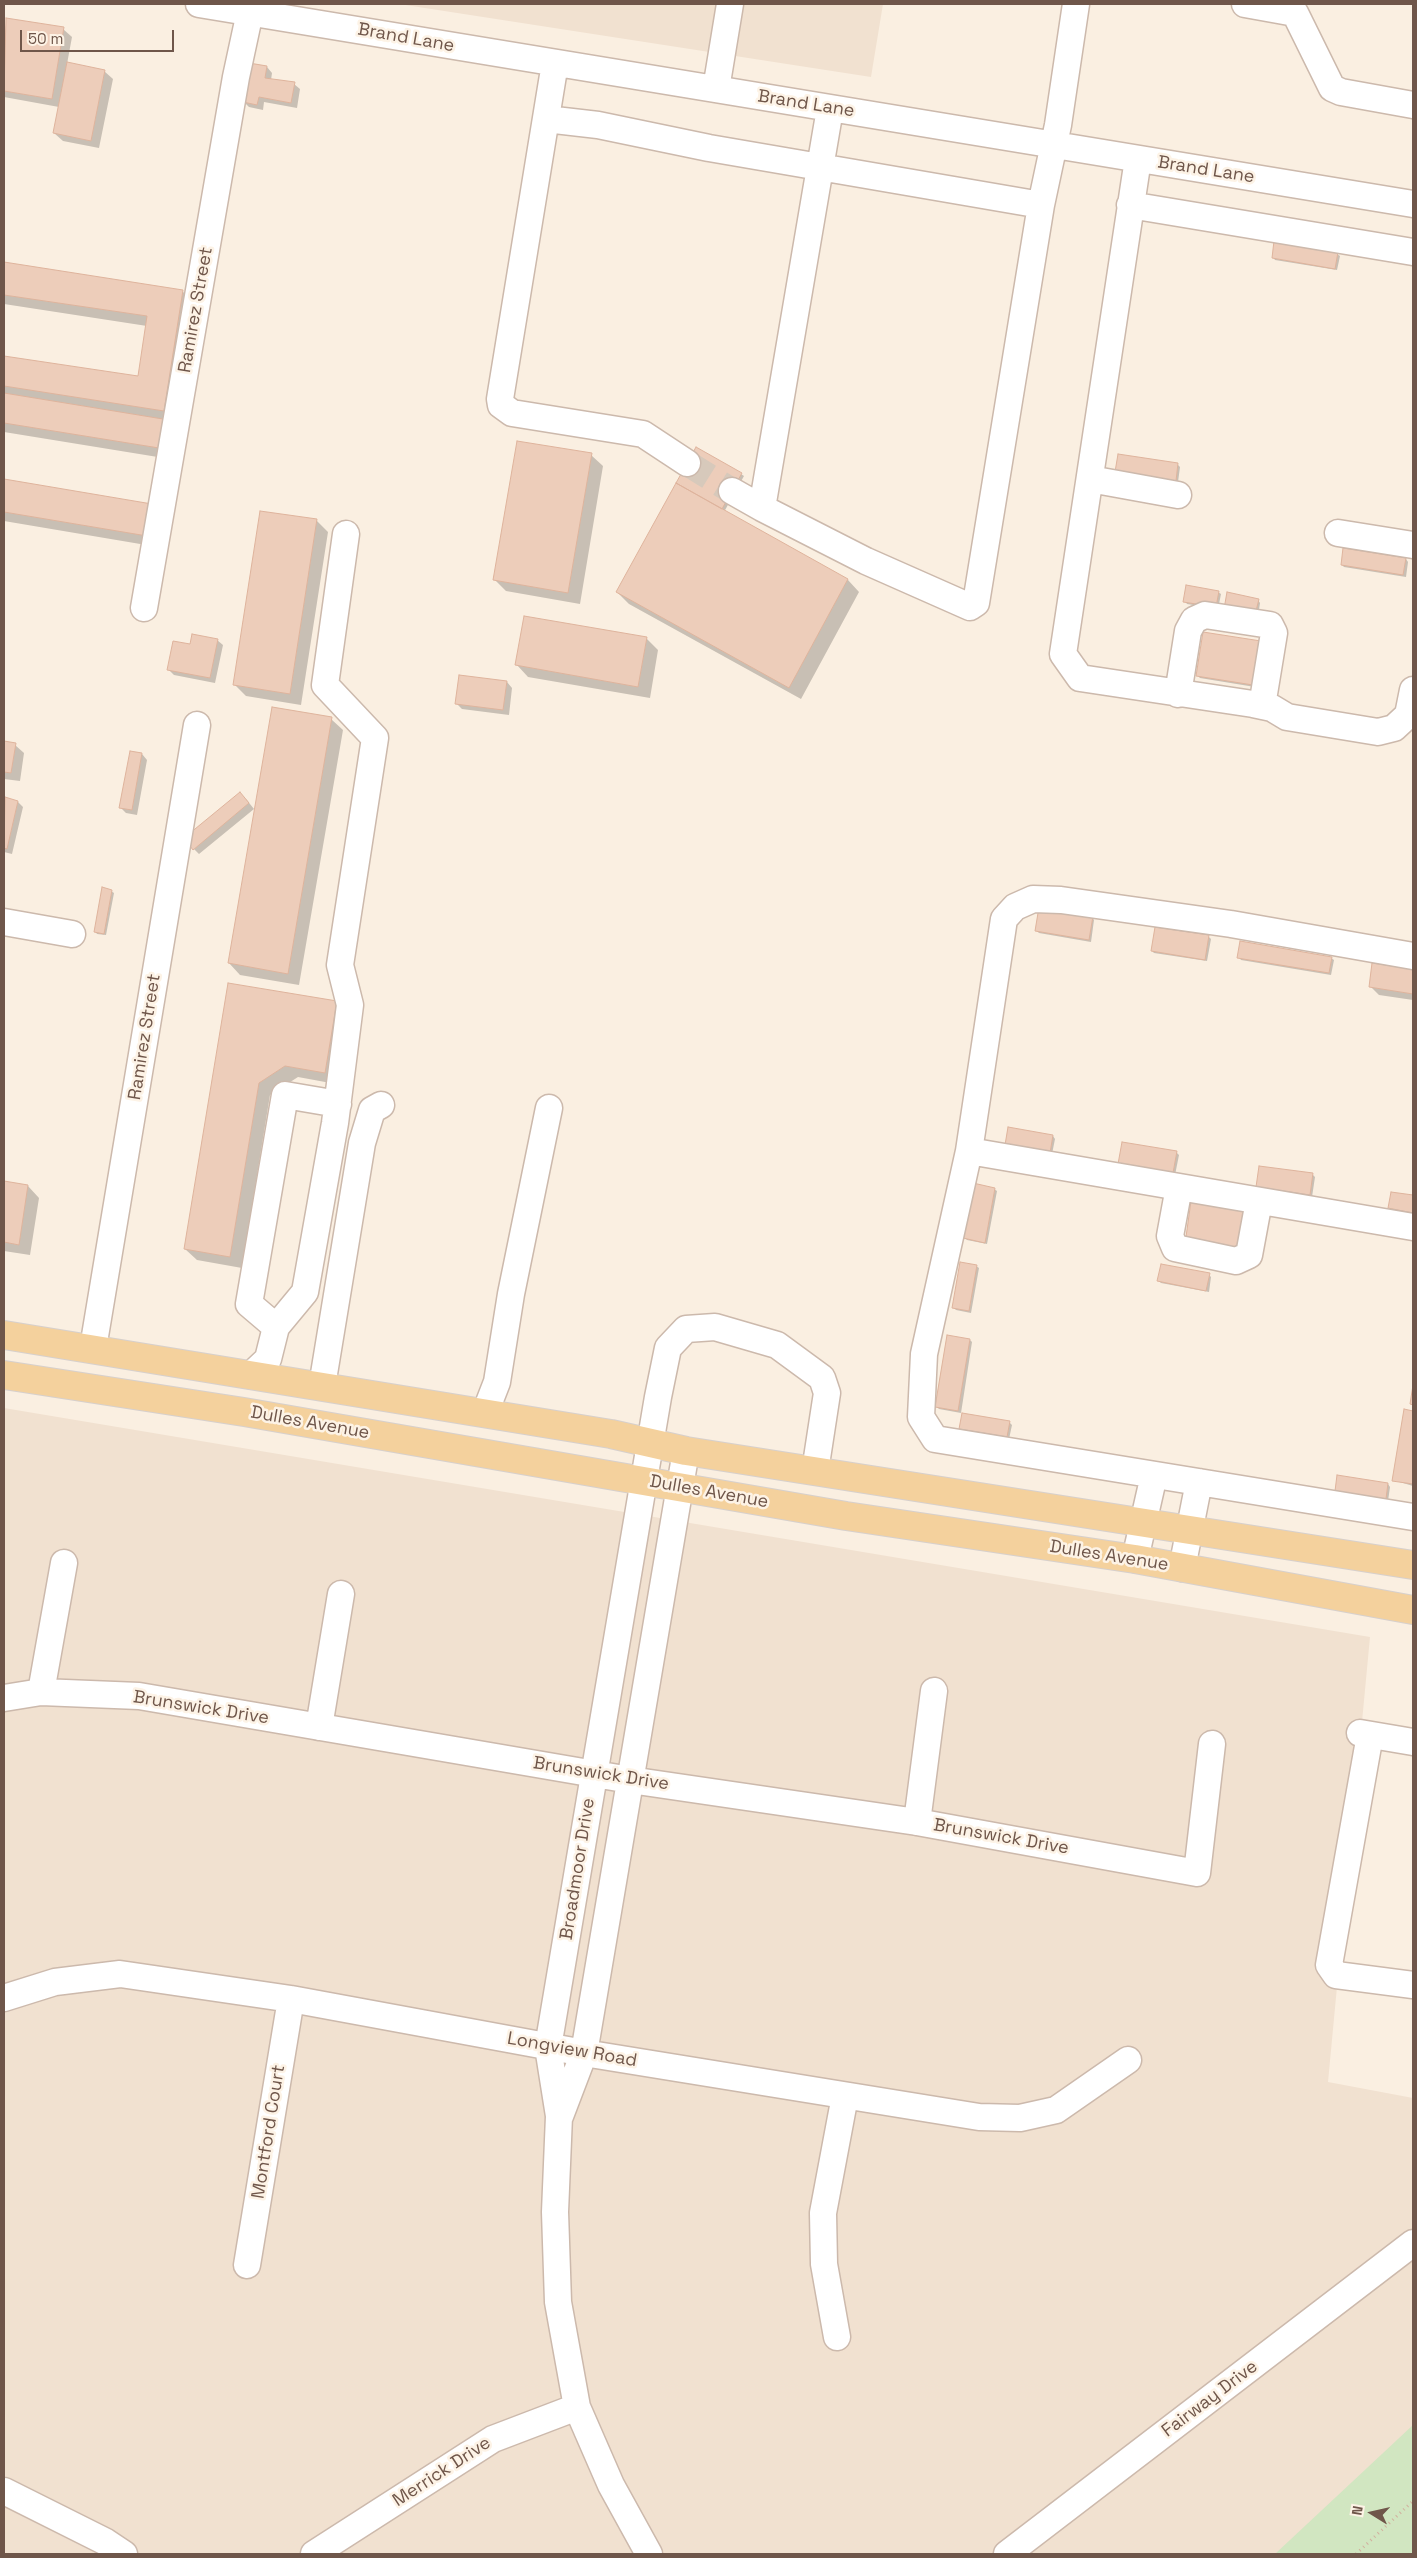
<!DOCTYPE html>
<style>
body{margin:0}
#map{position:relative;width:1417px;height:2558px;overflow:hidden;background:#faefe1;font-family:"Space Grotesk",sans-serif}
canvas{display:block}
.frame{position:absolute;inset:0;border:5px solid #6f564a;pointer-events:none}
.north{position:absolute;left:1347px;top:2488px;width:50px;height:50px;-webkit-text-stroke:4px #fdf3e6;paint-order:stroke;rotate:280deg;font-size:14px;font-weight:700;line-height:20px;text-align:center;color:#6f564a}
.north::after{content:'';display:block;margin:auto;width:18px;height:22px;background:#6f564a;clip-path:polygon(50% 0,100% 100%,50% 72%,0 100%)}
.scale{position:absolute;left:20px;top:30px;width:154px;height:22px;box-sizing:border-box;border:2px solid #6f564a;border-top:0;padding-left:6px;font-size:15px;line-height:18px;white-space:nowrap;color:#6f564a;-webkit-text-stroke:4px #fdf3e6;paint-order:stroke}
</style>
<div id="map">
<canvas width="1417" height="2558"></canvas>
<div class="frame"></div>
<div class="north">N</div>
<div class="scale">50 m</div>
</div>
<script>
const ctx = document.querySelector('canvas').getContext('2d');
ctx.lineJoin = 'round';
function paint(path, color) {
  ctx.fillStyle = color;
  ctx.fill(path, 'evenodd');
}
function shape(rows) {
  const path = new Path2D();
  for (const r of rows) {
    path.moveTo(r[0], r[1]);
    for (let i = 2; i < r.length; i += 2) path.lineTo(r[i], r[i + 1]);
  }
  return path;
}
function trace(path, color, width, dash) {
  ctx.strokeStyle = color;
  ctx.lineWidth = width;
  ctx.lineCap = dash ? 'butt' : 'round';
  ctx.setLineDash(dash || []);
  ctx.stroke(path);
}
function write(font, color, halo, rows, align = 'center') {
  ctx.font = font + ' "Space Grotesk",sans-serif';
  ctx.lineWidth = 5;
  ctx.setLineDash([]);
  ctx.textBaseline = 'middle';
  ctx.strokeStyle = halo;
  ctx.fillStyle = color;
  for (const [text, x, y, turn = 0] of rows) {
    ctx.save();
    ctx.translate(x, y);
    ctx.rotate((+turn || 0) * Math.PI / 180);
    ctx.textAlign = isNaN(turn) ? turn : align;
    if (halo) ctx.strokeText(text, 0, 0);
    ctx.fillText(text, 0, 0);
    ctx.restore();
  }
}
const residential = shape([
 [399,4,883,4,871,77],
 [4,1408,1370,1637,1328,2082,1413,2098,1413,2427,1278,2554,4,2554]
]);
const green = shape([
 [1413,2425,1413,2554,1275,2554]
]);
const shadow = shape([
 [7,19,63,29,72,37,67,64,104,71,113,79,99,148,63,141,54,133,59,107,4,97,4,37],
 [267,67,272,73,271,80,294,84,300,89,297,108,264,102,263,110,249,107,244,102],
 [1337,254,1340,256,1337,270,1275,260,1273,257],
 [4,263,182,291,194,302,175,422,162,420,174,432,170,459,4,432,4,357,139,378,147,326,4,304],
 [591,455,603,466,580,604,506,591,495,580],
 [1178,465,1180,467,1178,482,1119,474],
 [741,474,744,476,724,512,848,580,859,592,801,699,629,604,617,592],
 [4,480,152,505,158,547,4,521],
 [316,520,328,532,301,705,246,696,235,685],
 [1406,559,1408,562,1406,577,1344,567,1342,565],
 [1218,592,1221,594,1218,609,1187,604,1185,601],
 [1258,600,1260,603,1258,616,1228,611],
 [647,639,658,650,650,698,528,677,517,665],
 [217,640,223,645,215,683,174,675,168,669],
 [1260,643,1255,687,1200,678,1197,675],
 [507,682,512,688,509,715,462,709,457,704],
 [331,719,343,730,299,985,240,975,229,963],
 [4,743,15,745,24,753,20,781,4,779],
 [142,754,147,760,137,815,126,813,121,808],
 [6,799,18,802,23,807,12,854,4,852,4,809],
 [246,799,254,809,199,854,194,849],
 [111,891,114,893,106,935,97,934,95,931],
 [1092,917,1094,920,1091,942,1039,933,1036,930],
 [1208,936,1211,939,1207,961,1154,953,1152,951],
 [1239,957,1331,958,1334,960,1331,975,1241,960],
 [1373,965,1413,971,1413,1000,1379,995,1370,986],
 [229,984,336,1002,348,1014,336,1084,298,1077,270,1095,242,1268,197,1260,185,1249],
 [1009,1129,1053,1136,1055,1139,1052,1154],
 [1123,1143,1176,1152,1179,1155,1175,1175],
 [1312,1174,1315,1177,1312,1197,1259,1189],
 [4,1182,28,1186,39,1198,30,1255,4,1251],
 [994,1189,997,1191,987,1244,967,1240,965,1238],
 [1392,1193,1413,1197,1413,1214,1392,1210,1390,1208],
 [976,1266,979,1268,971,1313,956,1310,954,1308],
 [1209,1275,1211,1277,1209,1292,1161,1283,1159,1281],
 [970,1340,972,1342,961,1413,939,1409,937,1407],
 [1405,1411,1413,1412,1413,1486,1393,1480],
 [1009,1422,1012,1425,1009,1439,962,1431,960,1429],
 [1388,1484,1390,1487,1388,1501,1338,1493,1336,1491]
]);
const building = shape([
 [6,18,64,27,52,99,4,91,6,18],
 [67,62,105,70,91,141,53,133,67,62],
 [249,63,267,66,265,78,295,82,291,103,259,97,257,105,243,102,249,63],
 [1274,241,1338,252,1335,269,1272,258,1274,241],
 [4,262,183,290,164,411,4,386,4,356,138,376,147,316,4,295,4,262],
 [4,393,163,419,159,448,4,423,4,393],
 [517,441,592,453,568,593,493,580,517,441],
 [696,447,742,473,722,509,676,483,696,447],
 [1118,454,1178,463,1176,481,1115,472,1118,454],
 [4,479,152,504,147,536,4,512,4,479],
 [676,483,848,579,789,688,616,592,676,483],
 [260,511,317,519,290,694,233,685,260,511],
 [1343,548,1406,558,1403,575,1341,565,1343,548],
 [1186,585,1219,591,1216,607,1183,602,1186,585],
 [1227,592,1259,599,1255,615,1224,609,1227,592],
 [524,616,647,637,638,687,515,665,524,616],
 [1203,632,1261,641,1253,685,1196,676,1203,632],
 [192,634,218,639,210,678,167,670,173,641,190,644,192,634],
 [459,675,507,681,503,710,455,704,459,675],
 [272,707,332,717,288,974,228,963,272,707],
 [4,741,16,743,11,773,4,772,4,741],
 [130,751,142,753,132,810,119,808,130,751],
 [240,792,249,803,193,850,184,838,240,792],
 [5,797,18,801,7,849,4,848,5,797],
 [102,887,112,890,104,934,94,932,102,887],
 [1039,907,1093,916,1089,940,1035,931,1039,907],
 [1155,927,1209,935,1205,960,1151,951,1155,927],
 [1240,941,1332,957,1329,973,1237,958,1240,941],
 [1372,963,1413,969,1413,994,1369,987,1372,963],
 [228,983,337,1001,325,1073,285,1066,259,1083,230,1257,184,1249,228,983],
 [1008,1127,1053,1135,1050,1153,1005,1145,1008,1127],
 [1122,1142,1177,1151,1173,1173,1118,1164,1122,1142],
 [1259,1166,1313,1173,1310,1195,1256,1187,1259,1166],
 [4,1181,28,1185,19,1245,4,1242,4,1181],
 [973,1183,995,1188,985,1243,963,1238,973,1183],
 [1391,1192,1413,1195,1413,1213,1388,1208,1391,1192],
 [1191,1201,1246,1209,1240,1252,1185,1244,1191,1201],
 [960,1262,977,1265,969,1311,952,1308,960,1262],
 [1161,1264,1210,1273,1206,1291,1157,1281,1161,1264],
 [947,1335,970,1339,958,1411,935,1407,947,1335],
 [1413,1385,1413,1405,1410,1404,1413,1385],
 [1404,1409,1413,1411,1413,1484,1392,1481,1404,1409],
 [962,1413,1010,1421,1007,1437,959,1429,962,1413],
 [1337,1475,1388,1483,1386,1499,1335,1491,1337,1475]
]);
const minorTunnel = shape([
 [687,463,732,491]
]);
const path = shape([
 [1356,2554,1413,2501]
]);
const minor = shape([
 [199,4,1413,204],
 [1245,4,1295,13],
 [1295,13,1332,88,1341,92,1413,105],
 [555,63,500,399,501,405,512,413,643,434,687,463],
 [716,89,730,4],
 [830,109,762,508,866,561,970,607,976,603,1041,205,1058,125,1076,4],
 [546,119,598,125,709,148,1041,205],
 [1138,159,1063,654,1080,678,1253,704,1272,708,1287,717,1378,732,1394,728,1408,715,1413,690],
 [1130,205,1413,252],
 [1090,479,1178,495],
 [732,491,762,508],
 [1338,533,1413,545],
 [144,608,236,77,250,12],
 [1178,694,1188,631,1194,620,1205,615,1270,625,1274,633,1262,706],
 [4,922,72,934],
 [1413,956,1231,924,1061,900,1033,899,1015,907,1004,919,969,1151,924,1354,921,1417,935,1439,1413,1517],
 [969,1151,1413,1227],
 [1179,1187,1170,1236,1175,1248,1236,1261,1249,1255,1259,1201],
 [276,1327,249,1304,285,1095,338,1104],
 [93,1348,197,725],
 [251,1375,268,1359,276,1327,305,1292,335,1123,350,1005,340,965,375,738,325,685,346,534],
 [322,1386,362,1143,372,1110,381,1105],
 [485,1413,497,1382,511,1294,549,1108],
 [1135,1559,1154,1475],
 [1182,1568,1199,1482],
 [41,1692,64,1563],
 [4,1698,41,1692,139,1696,630,1780,917,1822,1197,1873,1212,1744],
 [319,1727,341,1594],
 [1360,1733,1413,1742],
 [1370,1735,1329,1965,1336,1975,1413,1985],
 [917,1822,934,1691],
 [4,1998,55,1982,120,1974,291,1999,584,2053,979,2117,1020,2118,1056,2110,1128,2060],
 [560,2116,584,2053,686,1451],
 [247,2265,291,1999],
 [837,2337,824,2264,823,2213,845,2096],
 [4,2491,106,2542,124,2554],
 [314,2554,493,2439,577,2407],
 [649,2554,611,2485,577,2407,558,2302,555,2212,559,2116,548,2047,658,1397,668,1348,686,1329,715,1327,777,1345,822,1378,827,1393,815,1471],
 [1007,2554,1413,2243]
]);
const major = shape([
 [4,1335,611,1434,686,1451,1413,1565],
 [4,1375,244,1412,846,1516,1135,1559,1413,1610]
]);
const streetNames = [
 ["Brand Lane",406,38,10],
 ["Brand Lane",806,104,9],
 ["Brand Lane",1206,170,9],
 ["Ramirez Street",196,310,-80],
 ["Ramirez Street",145,1037,-81],
 ["Dulles Avenue",310,1423,10],
 ["Dulles Avenue",709,1492,10],
 ["Dulles Avenue",1109,1556,9],
 ["Brunswick Drive",201,1708,9],
 ["Brunswick Drive",601,1774,9],
 ["Brunswick Drive",1001,1837,10],
 ["Broadmoor Drive",578,1869,-81],
 ["Longview Road",572,2050,10],
 ["Montford Court",269,2132,-81],
 ["Fairway Drive",1210,2399,-37],
 ["Merrick Drive",442,2472,-33]
];
paint(residential, '#f1e1d0');
paint(green, '#d1e6c1');
paint(shadow, '#0003');
paint(building, '#edcdba');
trace(building, '#deb39c', 1);
trace(minorTunnel, '#d7c9bb', 26, [26, 13]);
trace(minor, '#ccb9ac', 29);
trace(major, '#d7d0cc', 30);
trace(path, '#d1b09e', 3, [1, 4]);
trace(minor, '#fff', 26);
trace(major, '#f4d19d', 28);
write('18px', '#6f564a', '#fdf3e6', streetNames);
</script>
